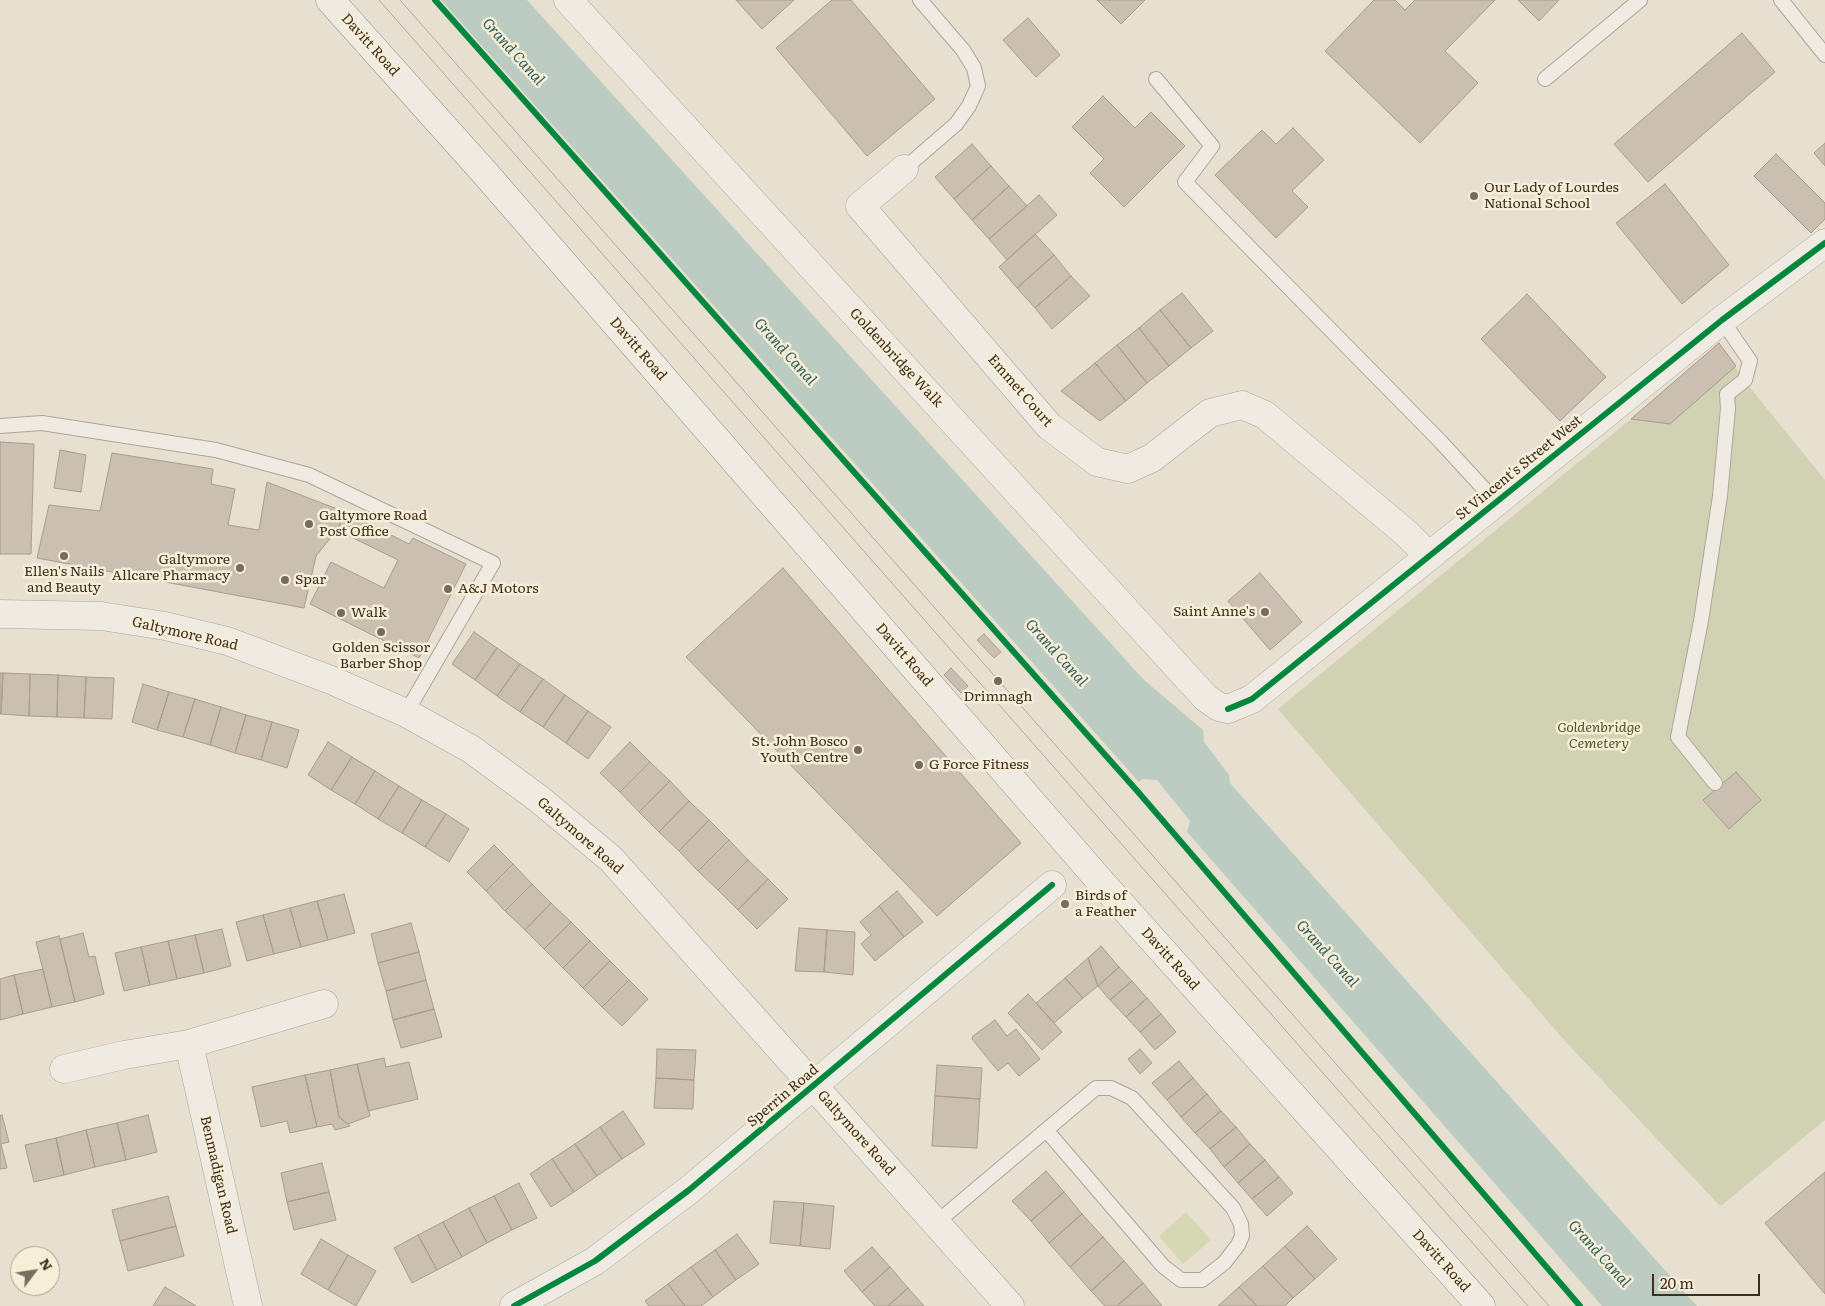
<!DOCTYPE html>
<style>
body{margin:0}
#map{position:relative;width:1825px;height:1306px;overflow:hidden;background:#e7e0d1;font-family:Literata,serif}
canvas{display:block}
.north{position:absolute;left:10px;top:1246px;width:50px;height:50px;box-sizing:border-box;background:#f7eed8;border:1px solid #ada18e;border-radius:50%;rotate:59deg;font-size:14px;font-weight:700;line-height:20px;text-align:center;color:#3d2e20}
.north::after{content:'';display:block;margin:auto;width:18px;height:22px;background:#786c5e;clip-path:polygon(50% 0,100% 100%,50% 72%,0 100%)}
.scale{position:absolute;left:1652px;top:1274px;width:108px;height:22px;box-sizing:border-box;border:2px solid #3d2e20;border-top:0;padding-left:6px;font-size:15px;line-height:18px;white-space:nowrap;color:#3d2e20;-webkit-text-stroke:4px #f7eed8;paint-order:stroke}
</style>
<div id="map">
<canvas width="1825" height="1306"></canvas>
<div class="north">N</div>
<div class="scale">20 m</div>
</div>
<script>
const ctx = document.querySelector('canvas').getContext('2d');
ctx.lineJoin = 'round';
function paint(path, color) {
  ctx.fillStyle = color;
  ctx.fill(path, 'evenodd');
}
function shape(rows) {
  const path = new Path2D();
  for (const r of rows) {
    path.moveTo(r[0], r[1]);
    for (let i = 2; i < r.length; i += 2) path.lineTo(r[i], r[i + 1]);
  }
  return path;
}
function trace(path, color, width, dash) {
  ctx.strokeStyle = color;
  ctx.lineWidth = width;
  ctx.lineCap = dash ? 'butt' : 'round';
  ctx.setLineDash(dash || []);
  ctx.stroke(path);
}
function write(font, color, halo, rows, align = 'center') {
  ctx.font = font + ' Literata,serif';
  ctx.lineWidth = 5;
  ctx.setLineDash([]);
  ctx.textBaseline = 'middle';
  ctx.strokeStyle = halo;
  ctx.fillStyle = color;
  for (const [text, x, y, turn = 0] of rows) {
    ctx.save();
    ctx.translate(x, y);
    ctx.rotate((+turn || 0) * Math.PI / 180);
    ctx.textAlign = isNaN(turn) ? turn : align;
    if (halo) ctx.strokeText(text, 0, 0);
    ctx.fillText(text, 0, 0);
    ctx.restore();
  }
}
const green = shape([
 [1186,1212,1211,1240,1183,1264,1159,1236]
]);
const cemetery = shape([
 [1719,343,1747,384,1825,480,1825,1120,1722,1205,1719,1205,1565,1041,1278,709,1631,419]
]);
const water = shape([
 [441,0,527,0,1144,680,1203,730,1204,742,1229,775,1230,783,1697,1306,1602,1306,1187,832,1190,821,1157,780,1143,779,1139,782]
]);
const building = shape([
 [736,0,794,0,762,29,736,0],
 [832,0,851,0,935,99,867,156,776,48,832,0],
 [1097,0,1145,0,1121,24,1097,0],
 [1374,0,1395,0,1405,10,1415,0,1495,0,1445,51,1478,83,1420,143,1325,51,1374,0],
 [1518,0,1559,0,1539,21,1518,0],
 [1028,18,1060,55,1036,77,1003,40,1028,18],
 [1742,33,1775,72,1648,182,1614,144,1742,33],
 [1103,96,1135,128,1151,112,1185,146,1124,207,1090,173,1104,159,1072,127,1103,96],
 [1293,128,1324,160,1292,191,1308,207,1276,238,1215,175,1262,130,1276,144,1293,128],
 [1825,143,1825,166,1814,153,1825,143],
 [972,144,991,166,954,199,935,177,972,144],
 [1776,154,1825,203,1825,219,1811,233,1754,176,1776,154],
 [991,166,1009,186,972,220,954,199,991,166],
 [1665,184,1729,265,1682,304,1616,223,1665,184],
 [1009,186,1027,206,989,239,972,220,1009,186],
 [1039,195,1057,215,1007,260,989,239,1039,195],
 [1035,234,1054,255,1017,288,999,267,1035,234],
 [1054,255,1071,276,1035,308,1017,288,1054,255],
 [1071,276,1090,296,1052,329,1035,308,1071,276],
 [1182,293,1213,331,1191,348,1160,310,1182,293],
 [1527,294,1606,377,1560,421,1481,339,1527,294],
 [1160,310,1191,348,1169,366,1139,328,1160,310],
 [1139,328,1169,366,1147,383,1117,345,1139,328],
 [1719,343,1736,366,1670,424,1631,419,1719,343],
 [1117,345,1147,383,1126,401,1095,363,1117,345],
 [1095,363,1126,401,1100,421,1061,391,1095,363],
 [0,442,34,444,31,554,0,554,0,442],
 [60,450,86,455,81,492,54,488,60,450],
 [112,453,213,469,211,484,235,489,228,525,259,530,267,482,345,512,337,530,316,556,304,608,37,558,49,505,100,511,112,453],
 [345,512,409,544,413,538,466,564,419,658,310,604,331,562,384,588,398,560,337,530,345,512],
 [783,568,1021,843,937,916,686,657,783,568],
 [1260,573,1302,622,1270,650,1228,601,1260,573],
 [474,632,497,648,475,680,452,664,474,632],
 [984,634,1001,652,994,658,977,640,984,634],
 [497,648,520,664,497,696,475,680,497,648],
 [520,664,543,679,520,712,497,696,520,664],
 [951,668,968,686,961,693,944,675,951,668],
 [0,673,3,673,1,714,0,714,0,673],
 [3,673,30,674,29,716,1,714,3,673],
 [30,674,58,675,57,717,29,716,30,674],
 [58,675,86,677,84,718,57,717,58,675],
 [86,677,114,678,112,719,84,718,86,677],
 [543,679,565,695,543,727,520,712,543,679],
 [143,684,169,692,157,730,132,722,143,684],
 [169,692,195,699,183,737,157,730,169,692],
 [565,695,588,711,566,743,543,727,565,695],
 [195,699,221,707,210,745,183,737,195,699],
 [221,707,246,715,235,753,210,745,221,707],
 [588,711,611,727,588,759,566,743,588,711],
 [246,715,272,722,261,760,235,753,246,715],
 [272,722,299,730,287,768,261,760,272,722],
 [328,742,352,757,331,790,308,775,328,742],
 [630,742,650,762,620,792,600,773,630,742],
 [352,757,375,771,355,804,331,790,352,757],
 [650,762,670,781,639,812,620,792,650,762],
 [375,771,399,786,378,819,355,804,375,771],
 [1736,772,1761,800,1729,829,1703,800,1736,772],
 [670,781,689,801,659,832,639,812,670,781],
 [399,786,422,800,402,833,378,819,399,786],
 [422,800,446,814,425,847,402,833,422,800],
 [689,801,709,820,679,851,659,832,689,801],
 [446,814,469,829,449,862,425,847,446,814],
 [709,820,729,840,698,871,679,851,709,820],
 [729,840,748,860,718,890,698,871,729,840],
 [494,845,513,864,486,891,467,872,494,845],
 [748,860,768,879,738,910,718,890,748,860],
 [513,864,532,884,505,911,486,891,513,864],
 [768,879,788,899,757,929,738,910,768,879],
 [532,884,551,903,525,930,505,911,532,884],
 [897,891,923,922,904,937,879,906,897,891],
 [344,894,355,933,328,940,317,901,344,894],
 [317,901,328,940,301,947,290,908,317,901],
 [551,903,571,922,544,949,525,930,551,903],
 [879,906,904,937,875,961,861,944,871,935,860,922,879,906],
 [290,908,301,947,274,954,263,915,290,908],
 [263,915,274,954,247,961,236,922,263,915],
 [571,922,590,941,563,968,544,949,571,922],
 [411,923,419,952,378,963,371,934,411,923],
 [799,928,827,930,824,972,795,971,799,928],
 [222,929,231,966,204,973,195,935,222,929],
 [827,930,855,932,853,975,824,972,827,930],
 [83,933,89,957,95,956,104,994,75,1002,60,939,83,933],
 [195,935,204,973,177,979,168,941,195,935],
 [59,936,75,1002,52,1007,36,942,59,936],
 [168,941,177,979,150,985,141,947,168,941],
 [590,941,610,961,583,988,563,968,590,941],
 [1101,946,1119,967,1098,986,1088,958,1101,946],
 [141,947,150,985,124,991,115,953,141,947],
 [419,952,426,980,386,991,378,963,419,952],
 [1088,958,1098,986,1083,998,1065,978,1088,958],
 [610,961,629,980,602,1007,583,988,610,961],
 [1119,967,1132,981,1110,1000,1098,986,1119,967],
 [43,969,52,1007,23,1014,14,975,43,969],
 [14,975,23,1014,0,1020,0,979,14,975],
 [1065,978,1083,998,1054,1023,1036,1003,1065,978],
 [426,980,434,1009,393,1020,386,991,426,980],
 [629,980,648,999,622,1026,602,1007,629,980],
 [1132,981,1147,998,1126,1017,1110,1000,1132,981],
 [1028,994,1062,1032,1042,1050,1008,1013,1028,994],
 [1147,998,1161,1014,1140,1032,1126,1017,1147,998],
 [434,1009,442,1037,401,1048,393,1020,434,1009],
 [1161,1014,1176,1032,1155,1050,1140,1032,1161,1014],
 [995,1020,1007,1036,1016,1029,1040,1059,1019,1076,1008,1063,998,1071,972,1039,973,1036,995,1020],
 [657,1049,696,1050,694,1080,656,1078,657,1049],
 [1140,1049,1152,1063,1140,1074,1128,1059,1140,1049],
 [384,1058,386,1067,409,1062,418,1099,368,1111,357,1064,384,1058],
 [1179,1061,1193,1078,1167,1100,1152,1083,1179,1061],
 [357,1064,370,1116,348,1124,339,1117,330,1070,357,1064],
 [937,1065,982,1068,980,1099,935,1096,937,1065],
 [330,1070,339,1117,350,1126,335,1130,332,1124,317,1127,305,1075,330,1070],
 [305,1075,317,1127,290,1133,287,1121,261,1127,252,1087,305,1075],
 [656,1078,694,1080,693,1109,654,1108,656,1078],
 [1193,1078,1207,1094,1181,1117,1167,1100,1193,1078],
 [1207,1094,1221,1111,1195,1133,1181,1117,1207,1094],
 [935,1096,980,1099,977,1148,932,1146,935,1096],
 [623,1111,645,1144,622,1159,600,1127,623,1111],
 [1221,1111,1236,1127,1210,1149,1195,1133,1221,1111],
 [2,1115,9,1142,1,1144,7,1168,0,1169,0,1116,2,1115],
 [148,1115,157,1152,126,1160,117,1123,148,1115],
 [117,1123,126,1160,95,1167,86,1130,117,1123],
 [600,1127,622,1159,597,1176,575,1144,600,1127],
 [1236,1127,1250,1144,1224,1167,1210,1149,1236,1127],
 [86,1130,95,1167,64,1175,56,1138,86,1130],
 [56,1138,64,1175,34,1182,25,1145,56,1138],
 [575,1144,597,1176,574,1192,552,1159,575,1144],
 [1250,1144,1265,1160,1238,1183,1224,1167,1250,1144],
 [552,1159,574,1192,551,1207,530,1174,552,1159],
 [1265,1160,1279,1177,1252,1199,1238,1183,1265,1160],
 [322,1163,329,1192,287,1202,281,1173,322,1163],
 [1046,1171,1064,1192,1031,1221,1012,1201,1046,1171],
 [1825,1172,1825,1294,1765,1223,1825,1172],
 [1279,1177,1293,1193,1267,1216,1252,1199,1279,1177],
 [519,1183,537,1218,512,1230,494,1196,519,1183],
 [329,1192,336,1220,294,1230,287,1202,329,1192],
 [1064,1192,1082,1214,1049,1243,1031,1221,1064,1192],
 [168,1196,176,1226,120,1241,112,1210,168,1196],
 [494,1196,512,1230,487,1243,469,1208,494,1196],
 [774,1201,804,1203,800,1246,770,1243,774,1201],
 [804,1203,834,1206,830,1249,800,1246,804,1203],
 [469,1208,487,1243,462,1257,443,1222,469,1208],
 [1082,1214,1103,1237,1070,1267,1049,1243,1082,1214],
 [443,1222,462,1257,437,1270,418,1235,443,1222],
 [176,1226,184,1256,128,1271,120,1241,176,1226],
 [1307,1226,1337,1259,1315,1279,1285,1246,1307,1226],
 [737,1234,759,1264,736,1280,715,1250,737,1234],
 [418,1235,437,1270,412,1283,394,1248,418,1235],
 [1103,1237,1124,1261,1091,1291,1070,1267,1103,1237],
 [321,1239,348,1255,328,1290,301,1274,321,1239],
 [1285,1246,1315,1279,1293,1298,1263,1266,1285,1246],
 [872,1247,890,1267,862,1292,844,1271,872,1247],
 [715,1250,736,1280,713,1297,691,1267,715,1250],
 [348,1255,376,1271,356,1306,328,1290,348,1255],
 [1124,1261,1143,1283,1117,1306,1105,1306,1091,1291,1124,1261],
 [1263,1266,1293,1298,1285,1306,1257,1306,1239,1287,1263,1266],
 [691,1267,713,1297,701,1306,685,1306,668,1284,691,1267],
 [890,1267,908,1288,888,1306,875,1306,862,1292,890,1267],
 [1143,1283,1162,1306,1117,1306,1143,1283],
 [668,1284,685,1306,649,1306,645,1301,668,1284],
 [165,1287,196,1306,153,1306,165,1287],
 [1239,1287,1257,1306,1218,1306,1239,1287],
 [908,1288,924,1306,888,1306,908,1288]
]);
const service = shape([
 [1781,0,1825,55],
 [1156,79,1212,146,1185,182,1440,441,1497,503],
 [1545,79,1640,0],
 [904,169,956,124,969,106,978,86,974,68,963,50,920,0],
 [0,426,42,423,216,450,309,475,493,563,406,713],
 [1715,783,1678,737,1701,621,1720,496,1728,408,1727,394,1745,380,1750,361,1722,320],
 [936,1223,1096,1088,1111,1088,1132,1098,1233,1208,1241,1224,1242,1236,1238,1245,1224,1263,1202,1280,1181,1280,1163,1266,1047,1131]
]);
const minor = shape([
 [568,0,1206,698,1219,707,1228,709,1252,699,1722,320,1825,243],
 [904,169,860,206,1049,426,1097,462,1128,469,1152,458,1210,413,1242,405,1265,415,1406,533,1429,556],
 [0,614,101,616,165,626,227,641,331,680,406,713,471,749,539,799,611,859,1010,1306],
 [189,1044,248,1306],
 [64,1069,124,1055,189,1044,324,1004],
 [514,1306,595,1261,689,1190,1052,885]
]);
const secondary = shape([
 [330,0,484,172,1101,882,1481,1306]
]);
const tram = shape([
 [379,0,1528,1306],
 [400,0,1549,1306]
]);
const cycleway = shape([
 [435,0,1139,793,1580,1306],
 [1228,709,1252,699,1722,320,1825,243],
 [514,1306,595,1261,689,1190,1052,885]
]);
const markers = [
 [1474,196,5,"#786c5e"],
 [309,524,5,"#786c5e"],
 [64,556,5,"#786c5e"],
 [240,568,5,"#786c5e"],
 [285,580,5,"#786c5e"],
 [448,589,5,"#786c5e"],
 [1265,612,5,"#786c5e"],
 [341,613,5,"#786c5e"],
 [381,632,5,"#786c5e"],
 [998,681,5,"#786c5e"],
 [858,750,5,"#786c5e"],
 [919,765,5,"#786c5e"],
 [1065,904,5,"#786c5e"]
];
const streetNames = [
 ["Davitt Road",370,45,48],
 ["Davitt Road",638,349,49],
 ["Goldenbridge Walk",896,358,47],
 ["Emmet Court",1020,391,49],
 ["St Vincent's Street West",1519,468,-39],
 ["Galtymore Road",185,634,13],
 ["Davitt Road",904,655,49],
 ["Galtymore Road",580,836,41],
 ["Davitt Road",1170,959,48],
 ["Sperrin Road",783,1096,-40],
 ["Galtymore Road",856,1133,48],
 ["Benmadigan Road",218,1175,77],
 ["Davitt Road",1441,1261,48]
];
const poiNames = [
 ["Our Lady of Lourdes",1484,188],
 ["National School",1484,204],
 ["Galtymore Road",319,516],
 ["Post Office",319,532],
 ["Galtymore",230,560,"right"],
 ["Allcare Pharmacy",230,576,"right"],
 ["Ellen's Nails",64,572,"center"],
 ["and Beauty",64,588,"center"],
 ["Spar",295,580],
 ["A&J Motors",458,589],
 ["Saint Anne's",1255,612,"right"],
 ["Walk",351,613],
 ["Golden Scissor",381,648,"center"],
 ["Barber Shop",381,664,"center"],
 ["Drimnagh",998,697,"center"],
 ["St. John Bosco",848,742,"right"],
 ["Youth Centre",848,758,"right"],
 ["G Force Fitness",929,765],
 ["Birds of",1075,896],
 ["a Feather",1075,912]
];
const parkNames = [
 ["Goldenbridge",1599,728],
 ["Cemetery",1599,744]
];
const waterNames = [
 ["Grand Canal",513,52,48],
 ["Grand Canal",785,352,48],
 ["Grand Canal",1056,653,48],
 ["Grand Canal",1327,954,48],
 ["Grand Canal",1599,1254,48]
];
paint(green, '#d6d7b3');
paint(cemetery, '#d1d1b3');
paint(water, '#bcccc2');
paint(building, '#cbbfb2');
trace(building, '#a89c90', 1);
trace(service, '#ada599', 16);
trace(minor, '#ada599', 29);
trace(secondary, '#9c958a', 29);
trace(service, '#efebe3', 14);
trace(minor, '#efebe3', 28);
trace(secondary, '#efebe3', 28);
trace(tram, '#afaaa2', 1);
trace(cycleway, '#00873e', 6);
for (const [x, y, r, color] of markers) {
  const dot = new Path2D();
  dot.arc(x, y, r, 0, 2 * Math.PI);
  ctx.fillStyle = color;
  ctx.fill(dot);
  trace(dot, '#f7eed8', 2);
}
write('14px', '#3d2e20', '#f7eed8', streetNames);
write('14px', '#3d2e20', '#f7eed8', poiNames, 'left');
write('italic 14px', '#4d5a26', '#f7eed8', parkNames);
write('italic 15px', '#2f5d5a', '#f7eed8', waterNames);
</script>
